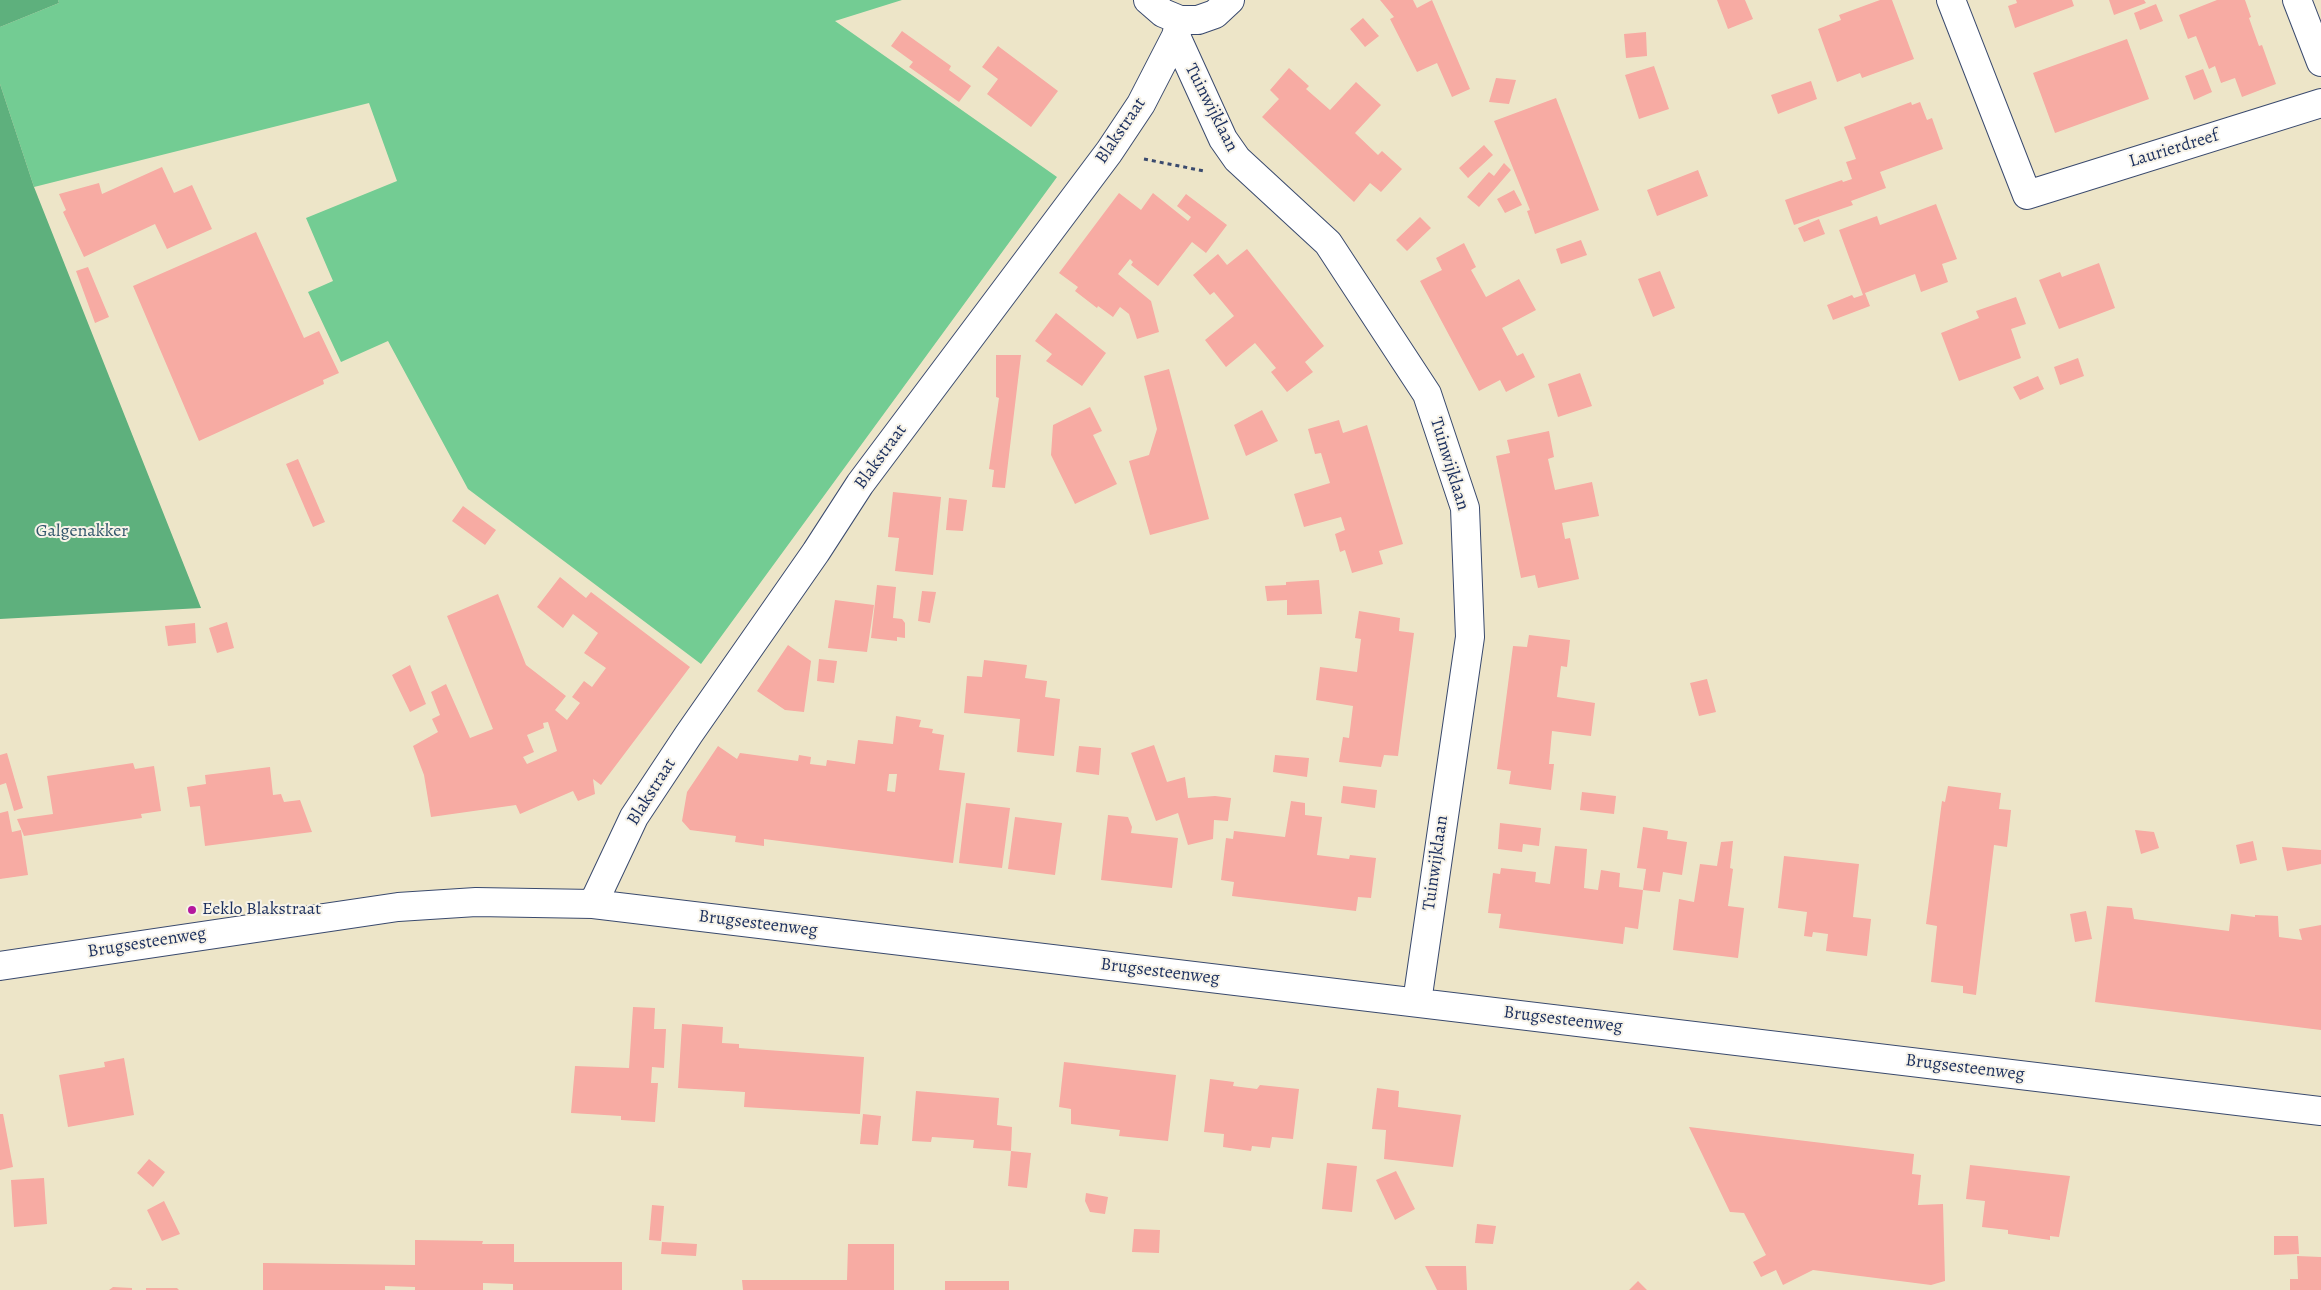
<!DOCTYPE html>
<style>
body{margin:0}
canvas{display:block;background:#ede5c8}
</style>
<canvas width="2321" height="1290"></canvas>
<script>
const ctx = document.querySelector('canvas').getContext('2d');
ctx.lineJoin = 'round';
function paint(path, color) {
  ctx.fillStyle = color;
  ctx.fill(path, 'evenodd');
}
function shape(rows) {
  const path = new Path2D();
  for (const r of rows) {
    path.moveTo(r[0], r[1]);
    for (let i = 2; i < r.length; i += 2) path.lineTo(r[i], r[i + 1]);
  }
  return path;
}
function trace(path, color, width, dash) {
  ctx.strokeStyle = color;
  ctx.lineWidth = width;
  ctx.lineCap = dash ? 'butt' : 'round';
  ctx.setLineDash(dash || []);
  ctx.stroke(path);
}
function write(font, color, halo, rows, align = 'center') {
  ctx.font = font + ' Alegreya,serif';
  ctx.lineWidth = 4;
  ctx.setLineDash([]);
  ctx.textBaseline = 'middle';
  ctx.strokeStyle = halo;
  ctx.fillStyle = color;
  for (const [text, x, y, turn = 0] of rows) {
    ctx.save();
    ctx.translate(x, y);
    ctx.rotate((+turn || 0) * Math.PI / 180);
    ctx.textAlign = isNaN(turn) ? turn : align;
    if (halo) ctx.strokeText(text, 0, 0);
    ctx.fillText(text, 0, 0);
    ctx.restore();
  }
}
const green = shape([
 [58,0,902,0,835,21,1057,177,701,664,468,489,388,341,341,362,308,292,333,281,306,218,397,181,369,103,34,187,0,84,0,27,59,3]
]);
const forest = shape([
 [0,0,58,0,59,3,0,27],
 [0,84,34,187,201,608,0,619]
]);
const building = shape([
 [1380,0,1413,0,1417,8,1432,0,1470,89,1452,97,1437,63,1417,72,1390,19,1394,17],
 [1717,0,1745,0,1753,19,1728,29],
 [1880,0,1892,0,1914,59,1862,78,1860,73,1837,82,1818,29,1841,20,1839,15],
 [2016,0,2072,0,2074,6,2015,28,2008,6,2017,3],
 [2109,0,2144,0,2146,3,2114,15],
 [2217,0,2245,0,2251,17,2249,18,2259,46,2262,45,2276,84,2242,97,2235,78,2221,83,2215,66,2209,69,2196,36,2188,39,2179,15],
 [2156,4,2163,21,2140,30,2134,13],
 [1363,18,1379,36,1365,47,1350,29],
 [902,31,951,66,949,70,971,86,959,102,909,67,913,62,891,46],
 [1646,32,1647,56,1626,58,1624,34],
 [2127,39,2149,99,2055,133,2033,73],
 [998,46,1058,91,1031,127,987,94,998,79,982,67],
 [1654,66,1669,109,1639,119,1625,75],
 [1289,68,1309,86,1306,89,1330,110,1356,82,1381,105,1355,133,1378,155,1382,151,1402,169,1381,192,1370,183,1354,202,1262,117,1279,99,1270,90],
 [2203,69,2212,92,2194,100,2185,76],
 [1496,78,1516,80,1509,104,1489,102],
 [1811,81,1817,99,1778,114,1771,95],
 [1556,98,1599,210,1535,234,1527,211,1530,210,1494,121],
 [1911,102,1912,105,1920,102,1927,120,1932,118,1943,149,1880,172,1886,188,1851,201,1853,205,1794,225,1785,200,1842,180,1843,182,1852,179,1846,162,1856,159,1844,127],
 [1484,145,1493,155,1468,178,1459,168],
 [1504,163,1511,170,1479,207,1467,197,1489,172,1494,176],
 [162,167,174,193,192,185,212,229,167,249,155,224,84,257,63,212,66,210,59,194,99,183,102,194],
 [1698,170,1708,196,1657,216,1647,190],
 [1514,190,1522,205,1505,213,1497,199],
 [1119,193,1141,210,1153,193,1188,221,1191,217,1177,206,1186,194,1227,225,1206,253,1192,242,1158,286,1131,265,1133,262,1130,259,1118,274,1151,301,1159,332,1137,339,1129,314,1120,307,1113,317,1098,306,1097,308,1075,291,1078,287,1059,273],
 [1936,204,1957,259,1942,264,1948,282,1921,292,1915,274,1865,293,1870,306,1833,320,1827,305,1852,295,1854,298,1863,295,1839,230,1877,216,1880,225],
 [1420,217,1431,228,1407,251,1396,240],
 [1819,219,1825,234,1804,242,1798,228],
 [256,232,304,338,319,331,339,373,323,380,324,384,199,441,133,286],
 [1581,240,1587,255,1561,264,1556,249],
 [1464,243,1476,267,1471,270,1486,297,1519,279,1536,310,1502,328,1517,356,1523,353,1535,377,1506,392,1500,380,1479,391,1420,281,1442,270,1436,258],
 [1247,249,1324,346,1305,362,1313,372,1287,392,1271,372,1276,368,1255,343,1226,367,1205,340,1234,316,1214,292,1210,295,1193,275,1218,254,1227,265],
 [2099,263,2115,308,2059,329,2039,280,2060,272,2062,277],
 [88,267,109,317,95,323,76,271],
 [1660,271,1675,308,1653,317,1638,279],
 [2016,297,2026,324,2011,329,2021,358,1959,381,1941,333,1979,318,1976,311],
 [1056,313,1106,353,1082,386,1046,361,1052,354,1035,341],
 [996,355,1021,355,1005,488,992,487,994,470,989,469,999,398,996,397],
 [2078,358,2084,376,2060,385,2054,367],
 [1169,369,1209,519,1150,535,1129,461,1149,455,1157,429,1144,376],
 [1580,373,1592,406,1558,417,1548,384],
 [2038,376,2044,389,2020,400,2013,387],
 [1090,407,1102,431,1093,435,1117,484,1075,504,1051,455,1053,425],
 [1262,410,1278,441,1246,456,1234,425],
 [1339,420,1343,433,1367,425,1403,544,1379,551,1383,564,1352,573,1345,550,1340,552,1335,534,1345,530,1341,517,1304,527,1294,494,1330,483,1321,453,1315,454,1308,429],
 [1549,431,1554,457,1548,459,1555,490,1592,482,1599,516,1562,523,1565,539,1570,538,1579,579,1538,588,1535,575,1521,578,1496,456,1510,453,1507,440],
 [298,459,325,522,313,527,286,464],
 [893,492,941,497,933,575,895,571,899,538,888,537],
 [949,498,967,500,963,531,946,530],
 [463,506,496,530,485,545,452,521],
 [560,577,586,598,591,592,690,667,601,785,593,779,595,794,578,801,573,791,520,814,516,805,431,817,424,775,413,746,438,732,432,719,440,715,431,692,446,684,470,738,493,729,447,616,498,594,526,665,566,696,555,710,567,720,580,703,572,697,584,681,592,687,606,668,584,653,598,633,573,614,563,628,537,607],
 [548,722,557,751,527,764,523,757,534,752,527,735,544,728,543,723],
 [1319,580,1322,614,1287,615,1287,600,1267,601,1265,586,1286,585,1286,582],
 [877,585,896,587,893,618,902,619,905,623,905,638,897,637,897,641,871,638],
 [922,591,936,592,930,623,918,621],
 [835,600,874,605,867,652,828,648],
 [1359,611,1400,618,1399,631,1414,633,1398,756,1384,755,1381,767,1339,762,1343,737,1349,738,1353,706,1316,700,1320,667,1357,672,1361,639,1355,638],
 [227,622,234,648,217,653,209,628],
 [195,623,196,643,168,646,165,626],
 [1529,635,1570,640,1567,667,1561,666,1557,697,1595,703,1591,736,1552,731,1549,764,1554,764,1551,790,1509,784,1511,771,1497,769,1513,646,1527,647],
 [788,645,811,661,804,712,785,710,757,691],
 [819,659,837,661,834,683,817,681],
 [984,660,1027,665,1025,678,1047,681,1045,697,1060,699,1054,756,1017,752,1020,719,964,713,967,676,982,677],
 [410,665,426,704,410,712,392,675],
 [1707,679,1716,712,1699,716,1690,683],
 [896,716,921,720,919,727,933,729,932,733,944,735,939,770,965,773,953,863,764,839,764,846,735,842,736,836,690,830,682,821,687,792,718,746,737,759,740,753,798,761,799,755,811,757,810,764,826,766,827,760,855,764,858,740,893,744],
 [889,774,897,774,895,792,887,791],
 [1154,745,1167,782,1185,777,1188,798,1215,796,1231,798,1228,821,1214,820,1213,839,1188,845,1178,813,1156,821,1131,753],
 [1079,746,1101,748,1099,775,1076,772],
 [7,753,23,808,14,811,6,783,0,785,0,755],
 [1275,755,1309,758,1307,777,1273,772],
 [133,763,135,769,154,766,161,811,141,814,142,818,24,836,17,819,53,814,47,776],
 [270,767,273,795,281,794,284,802,300,800,312,832,205,846,200,806,190,807,187,787,206,784,205,775],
 [1343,786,1377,790,1375,808,1341,803],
 [1948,786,2001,793,1999,809,2011,810,2007,847,1994,845,1976,995,1963,993,1963,986,1931,982,1937,926,1926,924,1942,801,1945,802],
 [1582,792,1616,796,1614,814,1580,810],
 [1291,801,1305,803,1305,815,1322,817,1317,855,1349,859,1350,855,1376,858,1371,898,1358,897,1356,911,1232,896,1234,882,1221,880,1226,838,1233,839,1234,831,1285,837],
 [966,803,1010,808,1002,868,959,863],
 [8,811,12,832,21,830,28,875,0,879,0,813],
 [1108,815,1128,817,1132,827,1131,833,1178,838,1172,888,1101,880],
 [1015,817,1062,823,1055,875,1008,869],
 [1500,823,1541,828,1539,846,1523,844,1522,852,1498,849],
 [1643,827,1668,831,1667,839,1687,842,1682,875,1663,872,1660,892,1643,890,1646,869,1637,868],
 [2135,830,2154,832,2159,848,2141,854],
 [1733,841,1730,868,1733,869,1728,906,1744,908,1738,958,1673,950,1679,899,1694,902,1700,864,1717,866,1721,842],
 [2253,841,2257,860,2240,864,2236,845],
 [1555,846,1587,849,1584,888,1598,890,1601,870,1620,873,1619,887,1643,890,1638,929,1625,927,1623,944,1499,928,1501,914,1488,913,1493,873,1500,874,1501,868,1536,872,1535,882,1550,884],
 [2282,847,2321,850,2321,864,2287,871],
 [1784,856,1859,864,1853,917,1871,919,1867,956,1826,951,1828,934,1813,932,1812,937,1804,936,1807,912,1778,908],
 [2107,906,2132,908,2134,919,2229,931,2231,914,2255,917,2255,915,2278,916,2279,937,2302,940,2299,929,2321,925,2321,1030,2095,1002],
 [2086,911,2092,939,2075,942,2070,914],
 [633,1007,655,1008,654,1029,666,1029,664,1068,652,1067,651,1083,658,1083,655,1122,621,1120,621,1116,571,1113,575,1066,629,1068],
 [682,1024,723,1027,722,1043,739,1044,739,1048,864,1057,860,1114,744,1107,745,1092,678,1088],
 [124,1058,134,1115,68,1127,59,1075,105,1067,104,1062],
 [1064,1062,1176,1075,1168,1141,1119,1136,1120,1130,1071,1124,1071,1109,1059,1107],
 [1210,1079,1234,1082,1233,1086,1257,1089,1260,1085,1299,1089,1293,1139,1272,1137,1270,1148,1252,1146,1251,1151,1223,1147,1224,1134,1204,1132],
 [1377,1088,1399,1091,1398,1107,1461,1115,1453,1167,1384,1159,1386,1130,1372,1129],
 [916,1091,999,1098,997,1125,1012,1127,1011,1151,973,1148,974,1140,932,1137,931,1142,912,1141],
 [0,1114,3,1114,13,1167,0,1170],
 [863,1114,881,1116,878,1145,860,1144],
 [1689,1127,1914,1154,1912,1174,1921,1175,1918,1205,1943,1204,1945,1281,1931,1285,1813,1270,1783,1285,1776,1270,1761,1277,1753,1262,1766,1255,1744,1213,1730,1212],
 [1011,1151,1031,1153,1027,1188,1008,1186],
 [149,1159,165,1172,153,1187,137,1173],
 [1327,1163,1357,1166,1352,1212,1322,1209],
 [1970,1165,2070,1176,2059,1237,2050,1236,2050,1240,2008,1234,2008,1230,1982,1227,1985,1201,1966,1199],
 [1396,1171,1415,1209,1395,1220,1376,1180],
 [44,1178,47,1224,14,1227,11,1180],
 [1086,1193,1108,1197,1105,1214,1090,1212,1085,1201],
 [164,1201,180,1234,162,1241,147,1210],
 [652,1205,664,1206,661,1241,649,1240],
 [1477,1224,1496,1226,1493,1244,1475,1243],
 [1134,1229,1160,1230,1159,1253,1132,1252],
 [2274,1236,2298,1236,2299,1254,2274,1255],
 [415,1240,483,1241,482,1244,514,1244,514,1262,622,1262,622,1290,513,1290,513,1284,483,1283,483,1290,415,1290,415,1287,385,1286,385,1290,263,1290,263,1263,415,1265],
 [662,1242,697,1244,696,1256,661,1254],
 [848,1244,894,1244,894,1290,743,1290,742,1280,847,1280],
 [2297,1256,2321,1257,2321,1290,2290,1290,2290,1279,2298,1279],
 [1425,1266,1466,1266,1467,1290,1437,1290],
 [945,1281,1009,1281,1009,1290,945,1290],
 [1638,1281,1647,1290,1629,1290],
 [113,1287,132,1288,132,1290,109,1290],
 [146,1288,177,1288,179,1290,146,1290]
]);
const path = shape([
 [1144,159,1204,171]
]);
const minor = shape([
 [1148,0,1163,13,1180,20,1198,20,1215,14,1230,0],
 [1951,0,2027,195,2321,103],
 [2297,0,2321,62],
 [1176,36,1223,139,1237,159,1328,243,1427,394,1465,508,1470,637,1417,1002],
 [593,904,634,817,689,734,816,552,860,484,1109,152,1141,104,1176,36,1180,20],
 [0,966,398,907,476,902,593,904,2321,1111]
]);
const markers = [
 [192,910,5,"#b5179e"]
];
const streetNames = [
 ["Tuinwijklaan",1211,108,63],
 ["Blakstraat",1121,131,-56],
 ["Laurierdreef",2174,149,-17],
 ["Blakstraat",881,457,-54],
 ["Tuinwijklaan",1449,464,73],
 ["Blakstraat",652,792,-58],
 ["Tuinwijklaan",1436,863,-82],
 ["Brugsesteenweg",758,924,7],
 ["Brugsesteenweg",147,943,-9],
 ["Brugsesteenweg",1160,972,7],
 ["Brugsesteenweg",1563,1020,7],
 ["Brugsesteenweg",1965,1068,7]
];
const parkNames = [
 ["Galgenakker",82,532]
];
const poiNames = [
 ["Eeklo Blakstraat",202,910]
];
paint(green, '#73cc93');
paint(forest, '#5eb07d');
paint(building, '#f7aba3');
trace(minor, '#3a4a6e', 30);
trace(path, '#3a4a6e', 3, [4, 4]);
trace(minor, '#fff', 28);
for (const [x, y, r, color] of markers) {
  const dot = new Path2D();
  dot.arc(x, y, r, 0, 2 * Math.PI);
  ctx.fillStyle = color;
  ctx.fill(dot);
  trace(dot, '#f7f3e8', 2);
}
write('18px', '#1b2f5e', '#f7f3e8', streetNames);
write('18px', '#31566b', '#f7f3e8', parkNames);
write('18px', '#1b2f5e', '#f7f3e8', poiNames, 'left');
</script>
